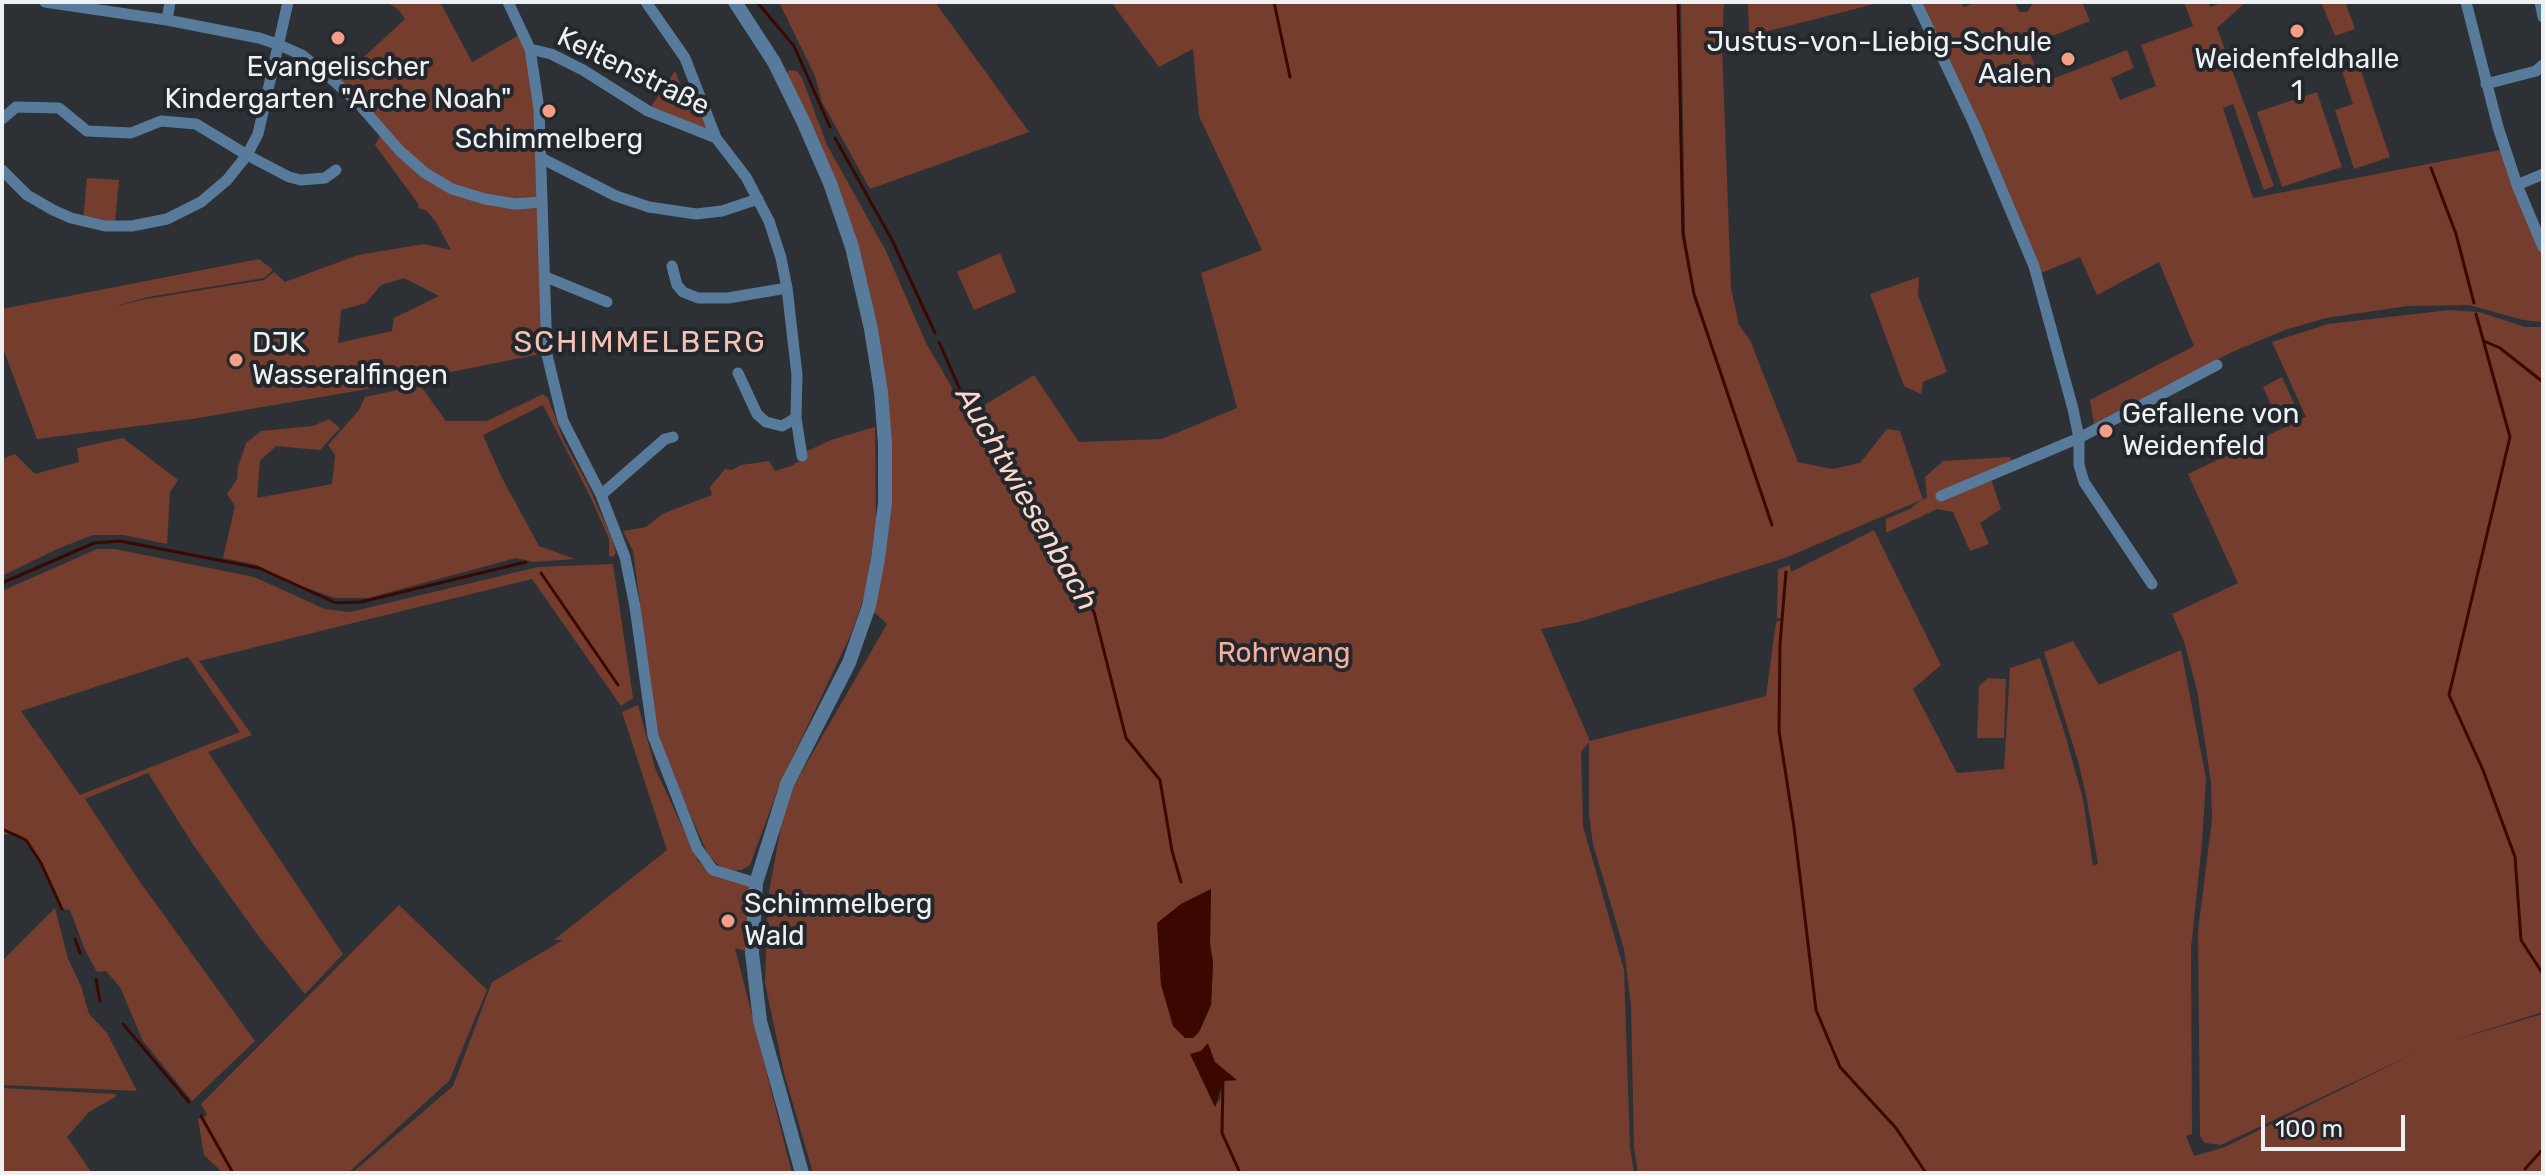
<!DOCTYPE html>
<meta charset="utf-8">
<style>
body{margin:0}
#map{position:relative;width:2545px;height:1175px;overflow:hidden;background:#2d3135;font-family:Rubik,sans-serif}
canvas{display:block}
.frame{position:absolute;inset:0;border:4px solid #eef1f3;pointer-events:none}
.scale{position:absolute;left:2261px;top:1115px;width:144px;height:36px;box-sizing:border-box;border:4px solid #eef1f3;border-top:0;padding-left:10px;font-size:24px;line-height:28px;white-space:nowrap;color:#eef1f3;-webkit-text-stroke:6px #23272b;paint-order:stroke}
</style>
<div id="map">
<canvas width="2545" height="1175"></canvas>
<div class="frame"></div>
<div class="scale">100 m</div>
</div>
<script>
const ctx = document.querySelector('canvas').getContext('2d');
ctx.lineJoin = 'round';
function paint(path, color) {
  ctx.fillStyle = color;
  ctx.fill(path, 'evenodd');
}
function shape(rows) {
  const path = new Path2D();
  for (const r of rows) {
    path.moveTo(r[0], r[1]);
    for (let i = 2; i < r.length; i += 2) path.lineTo(r[i], r[i + 1]);
  }
  return path;
}
function trace(path, color, width, dash) {
  ctx.strokeStyle = color;
  ctx.lineWidth = width;
  ctx.lineCap = dash ? 'butt' : 'round';
  ctx.setLineDash(dash || []);
  ctx.stroke(path);
}
function write(font, color, halo, rows, align = 'center') {
  ctx.font = font + ' Rubik,sans-serif';
  ctx.lineWidth = 8;
  ctx.setLineDash([]);
  ctx.textBaseline = 'middle';
  ctx.strokeStyle = halo;
  ctx.fillStyle = color;
  for (const [text, x, y, turn = 0] of rows) {
    ctx.save();
    ctx.translate(x, y);
    ctx.rotate((+turn || 0) * Math.PI / 180);
    ctx.textAlign = isNaN(turn) ? turn : align;
    if (halo) ctx.strokeText(text, 0, 0);
    ctx.fillText(text, 0, 0);
    ctx.restore();
  }
}
const green = shape([
 [386,2,440,2,472,62,521,34,528,50,537,109,540,201,516,202,453,188,426,172,338,81,405,19,398,9],
 [779,2,935,2,1029,132,870,189,822,102,815,76],
 [1111,2,1677,2,1682,236,1693,296,1728,396,1694,294,1685,234,1681,2,1724,2,1722,45,1731,288,1739,325,1750,340,1798,462,1832,469,1860,463,1887,429,1900,431,1923,500,1927,497,1925,477,1943,461,2010,457,2014,465,1991,479,2001,509,1980,523,1989,544,1970,551,1953,512,1937,509,1886,533,1886,519,1910,509,1921,500,1785,558,1579,622,1541,629,1590,741,1766,696,1776,622,1784,619,1777,618,1778,569,1790,565,1791,572,1874,530,1941,665,1913,689,1957,773,2004,769,2010,668,2040,658,2064,731,2083,799,2093,866,2098,864,2087,800,2078,761,2044,652,2073,641,2099,685,2181,650,2206,778,2202,843,2191,948,2192,1134,2186,1136,2194,1156,2225,1147,2415,1053,2221,1145,2205,1143,2200,1136,2198,931,2212,819,2211,782,2197,690,2184,642,2172,614,2238,583,2188,474,2306,417,2272,342,2328,324,2450,310,2479,312,2525,327,2543,327,2543,1012,2451,1041,2543,1014,2543,1173,1638,1173,1634,1147,1631,1006,1624,949,1593,844,1589,815,1589,742,1581,752,1583,826,1624,970,1630,1147,1634,1173,813,1173,784,1073,765,983,768,897,786,799,887,624,873,611,888,534,878,337,869,290,859,250,786,76,789,70,797,71,802,78,827,145,886,251,926,343,968,415,1034,375,1079,442,1162,439,1237,408,1201,273,1262,250,1199,116,1193,49,1159,67],
 [1211,889,1210,943,1213,963,1211,1005,1199,1032,1181,904],
 [1201,1051,1235,1080,1223,1081,1220,1099,1215,1107,1191,1054],
 [1748,2,1882,2,1749,36],
 [1922,2,1961,2,1964,7,1977,2,2014,2,2020,12,2027,12,2034,2,2082,2,2090,21,2027,46,2042,83,2127,50,2134,68,2111,78,2120,100,2156,86,2141,45,2193,26,2184,2,2208,2,2210,7,2225,2,2246,2,2217,28,2274,186,2264,190,2233,104,2223,108,2253,198,2505,149,2543,247,2543,322,2523,320,2469,305,2408,306,2326,318,2285,330,2232,352,2094,424,2090,400,2194,346,2159,262,2097,295,2080,257,2041,273,1926,20],
 [2321,2,2351,2,2346,4,2355,29,2335,36],
 [2359,65,2390,157,2354,169,2335,110,2353,104,2342,71],
 [675,71,686,98,699,92,716,138,648,111],
 [2317,92,2342,167,2282,187,2257,112],
 [382,132,452,191,541,204,545,353,362,390,192,419,37,439,2,346,2,309,259,259,273,270,264,278,148,297,112,307,146,299,264,280,274,272,285,282,358,255,424,244,451,250,436,222,426,210,418,208,419,205,375,145],
 [404,278,439,296,394,318,392,331,338,343,341,310,366,303,381,285],
 [87,178,119,180,115,223,83,219],
 [1000,253,1016,292,974,310,957,272],
 [1919,277,1918,295,1947,372,1923,382,1921,394,1904,386,1870,294],
 [2282,377,2300,417,2281,426,2263,387],
 [420,385,446,421,487,421,543,394,548,398,563,439,587,483,612,538,616,553,613,557,609,556,609,539,590,496,543,405,483,435,502,478,539,546,575,559,533,562,516,558,368,598,335,598,287,581,257,565,223,558,235,506,227,494,237,479,238,467,246,443,261,431,313,426,329,419,340,428,320,450,276,446,260,461,257,498,332,484,335,455,328,445,359,410,365,397],
 [875,427,876,520,867,587,852,632,779,786,750,865,742,870,730,871,718,865,708,854,675,781,657,732,633,551,623,531,646,527,662,514,712,495,710,487,725,469,732,470,741,465,769,461,775,471,791,466,803,459,805,452,831,440],
 [123,438,178,480,170,492,167,544,123,535,93,535,57,549,2,576,2,459,15,454,35,474,79,462,77,448],
 [97,549,115,549,254,577,325,609,350,612,538,567,613,564,633,698,621,706,532,579,199,661,252,735,208,752,343,954,305,994,257,934,194,846,148,773,85,799,140,882,255,1041,192,1101,143,1041,120,987,106,971,97,972,85,950,70,910,62,909,41,863,26,840,16,833,2,835,2,591],
 [188,657,240,732,80,795,21,711],
 [1988,678,2006,679,2004,738,1977,738,1979,686],
 [638,705,655,768,698,861,711,873,753,886,749,952,735,948,792,1173,352,1173,453,1086,492,982,563,940,554,940,667,850,622,712],
 [399,905,487,990,449,1081,348,1173,223,1173,204,1155,198,1119,207,1115,201,1104],
 [55,908,68,959,81,986,89,1014,107,1033,137,1091,2,1085,2,961],
 [2,1088,115,1094,117,1096,89,1112,67,1137,92,1173,6,1173,2,1168]
]);
const water = shape([
 [1211,889,1210,943,1213,963,1211,1005,1199,1032,1193,1038,1185,1038,1173,1026,1161,985,1157,923,1181,904],
 [1208,1043,1215,1062,1237,1080,1223,1081,1215,1107,1190,1054,1201,1051]
]);
const stream = shape([
 [757,2,794,46,830,127],
 [1274,2,1290,77],
 [1678,2,1683,234,1694,294,1772,525],
 [835,138,892,240,935,333],
 [2431,168,2456,234,2474,303],
 [2476,314,2510,437,2449,695,2483,770,2515,857,2521,940,2543,974],
 [2484,341,2500,348,2543,382],
 [939,342,965,401,1094,612,1126,738,1160,780,1172,851,1181,882],
 [1786,572,1780,644,1779,731,1794,827,1816,1010,1840,1067,1896,1128,1926,1173],
 [541,573,618,685],
 [2,583,94,543,120,541,259,568,336,603,361,602,526,562],
 [2,829,26,840,41,863,62,909],
 [75,939,80,953],
 [96,979,100,1001],
 [123,1024,189,1102],
 [1223,1081,1222,1133,1240,1173],
 [201,1116,233,1173],
 [2525,1169,2543,1149]
]);
const minor = shape([
 [45,2,167,20,259,38,277,44,302,55,334,81,358,103,400,151,425,173,452,189,485,199,515,204,542,202],
 [508,2,530,49,539,109,547,355,563,421,601,495,625,557,635,607,653,736,697,848,713,870,756,883],
 [646,2,685,58,716,138,746,177,769,221,781,258,787,288,797,375,796,418,802,456],
 [1916,2,1974,124,2034,266,2073,409,2079,438,2079,465,2084,482,2152,584],
 [2466,2,2498,127,2517,185,2543,247],
 [2540,2,2543,17],
 [167,20,170,2],
 [530,49,551,54,583,70,648,111,716,138],
 [2486,84,2536,71,2543,65],
 [2,119,16,107,59,108,87,131,131,133,161,121,196,124,247,155,289,177,301,180,325,178,336,170],
 [541,158,616,196,649,207,696,214,722,211,758,199],
 [2,170,27,195,53,210,71,218,105,226,132,226,167,219,201,202,227,180,247,155,258,134,288,2],
 [2517,185,2543,174],
 [672,266,677,285,683,292,698,298,728,298,787,288],
 [546,277,607,302],
 [738,373,757,414,766,422,782,426,796,418],
 [601,495,665,439,673,437],
 [1941,496,2079,438,2217,365]
]);
const tertiary = shape([
 [735,2,774,62,803,121,830,183,852,247,871,329,881,392,885,444,885,503,878,559,869,606,849,663,787,784,756,883,752,953,760,1021,802,1173]
]);
const markers = [
 [2297,31,8,"#f49e87"],
 [338,38,8,"#f49e87"],
 [2068,59,8,"#f49e87"],
 [549,111,8,"#f49e87"],
 [236,360,8,"#f49e87"],
 [2106,431,8,"#f49e87"],
 [728,921,8,"#f49e87"]
];
const poiNames = [
 ["Justus-von-Liebig-Schule",2052,43,"right"],
 ["Aalen",2052,75,"right"],
 ["Weidenfeldhalle",2297,60],
 ["1",2297,92],
 ["Evangelischer",338,68],
 ["Kindergarten \"Arche Noah\"",338,100],
 ["Schimmelberg",549,140],
 ["DJK",252,344,"left"],
 ["Wasseralfingen",252,376,"left"],
 ["Gefallene von",2122,415,"left"],
 ["Weidenfeld",2122,447,"left"],
 ["Schimmelberg",744,905,"left"],
 ["Wald",744,937,"left"]
];
const streetNames = [
 ["Keltenstraße",633,72,26]
];
const parkNames = [
 ["Rohrwang",1284,654]
];
const neighbourhoodNames = [
 ["SCHIMMELBERG",640,343]
];
const waterNames = [
 ["Auchtwiesenbach",1026,499,60]
];
paint(green, '#753d2e');
paint(water, '#3b0800');
trace(stream, '#3b0800', 3);
trace(minor, '#587b9b', 11);
trace(tertiary, '#587b9b', 14);
for (const [x, y, r, color] of markers) {
  const dot = new Path2D();
  dot.arc(x, y, r, 0, 2 * Math.PI);
  ctx.fillStyle = color;
  ctx.fill(dot);
  trace(dot, '#23272b', 3);
}
write('28px', '#eef1f3', '#23272b', poiNames);
write('28px', '#eef1f3', '#23272b', streetNames);
write('28px', '#f7af9b', '#23272b', parkNames);
ctx.letterSpacing = '2px';
write('30px', '#f4c3b5', '#23272b', neighbourhoodNames);
ctx.letterSpacing = '0px';
write('italic 30px', '#fcd7cc', '#23272b', waterNames);
</script>
